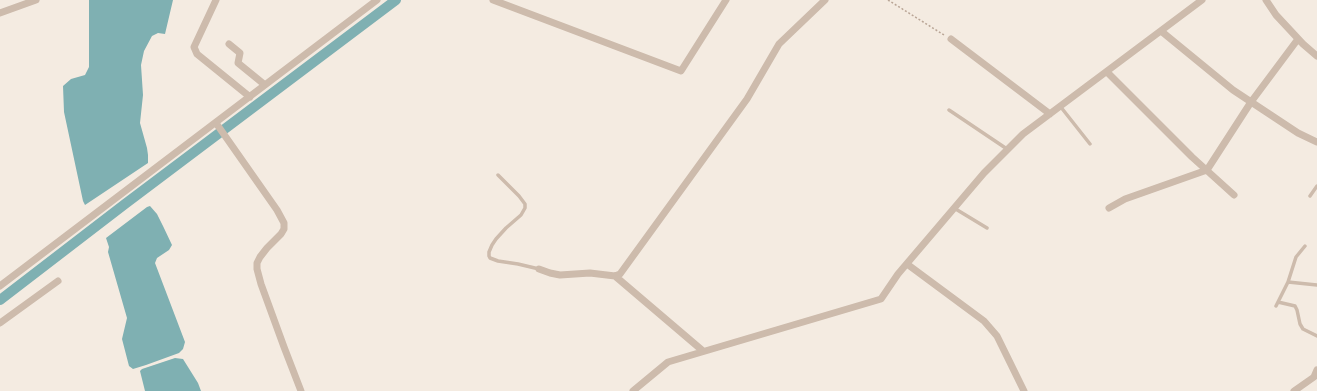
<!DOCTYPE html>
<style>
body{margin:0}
canvas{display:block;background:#f4ebe1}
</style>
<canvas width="1317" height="391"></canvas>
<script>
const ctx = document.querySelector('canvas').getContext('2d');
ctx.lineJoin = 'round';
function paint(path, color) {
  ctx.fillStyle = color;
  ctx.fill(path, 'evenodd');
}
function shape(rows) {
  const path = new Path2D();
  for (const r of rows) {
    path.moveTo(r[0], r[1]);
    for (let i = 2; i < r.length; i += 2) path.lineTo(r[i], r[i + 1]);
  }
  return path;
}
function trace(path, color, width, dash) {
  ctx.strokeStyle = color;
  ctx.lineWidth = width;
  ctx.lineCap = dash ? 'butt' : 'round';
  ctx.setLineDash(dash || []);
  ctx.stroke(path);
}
const water = shape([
 [89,0,173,0,165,34,158,33,152,36,144,51,141,65,143,95,140,123,147,148,148,155,148,163,85,205,83,201,64,112,63,86,71,79,85,75,89,67],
 [150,206,157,214,163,226,172,245,169,250,157,258,155,263,185,342,183,349,179,353,146,365,133,369,129,366,122,339,127,318,108,252,109,247,106,238,147,207],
 [175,358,183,359,198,383,201,391,145,391,140,371,142,369]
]);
const canal = shape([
 [0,300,125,204,396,0]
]);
const path = shape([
 [888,0,944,35]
]);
const lane = shape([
 [1060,106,1090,144],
 [949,110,1007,149],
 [498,175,519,196,525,204,525,208,521,215,506,228,496,239,492,245,489,252,489,256,490,258,498,261,518,264,539,269],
 [1310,196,1317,186],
 [954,208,987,228],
 [1288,282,1317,285],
 [1278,302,1295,306,1297,310,1300,324,1303,329,1317,336],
 [1276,306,1288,282,1296,257,1305,246]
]);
const street = shape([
 [216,0,194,47,197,54,250,97],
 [493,0,681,71,726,0],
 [1266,0,1276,15,1303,44,1317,56],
 [0,13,36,0],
 [1161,31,1233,90,1298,133,1317,142],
 [951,39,1050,114],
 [229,44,240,53,238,63,265,85],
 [1107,72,1192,157,1234,195],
 [216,123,277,210,284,223,284,229,281,234,267,248,260,257,257,263,257,269,261,284,284,347,301,391],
 [1109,208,1125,199,1207,170,1251,102,1298,39],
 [907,264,984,321,997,336,1024,391],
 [539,269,550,273,560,275,590,273,615,276,620,274,747,99,779,44,825,0],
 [615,276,703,351],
 [0,286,377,0],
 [0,323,58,281],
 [633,391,668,362,881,299,898,274,984,173,1023,134,1202,0],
 [1294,391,1314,377,1317,370]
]);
paint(water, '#7fb0b2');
trace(canal, '#7fb0b2', 10);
trace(path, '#b9a596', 1.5, [2, 2]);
trace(lane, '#cdbbac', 3.5);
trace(street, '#cdbbac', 7);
</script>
